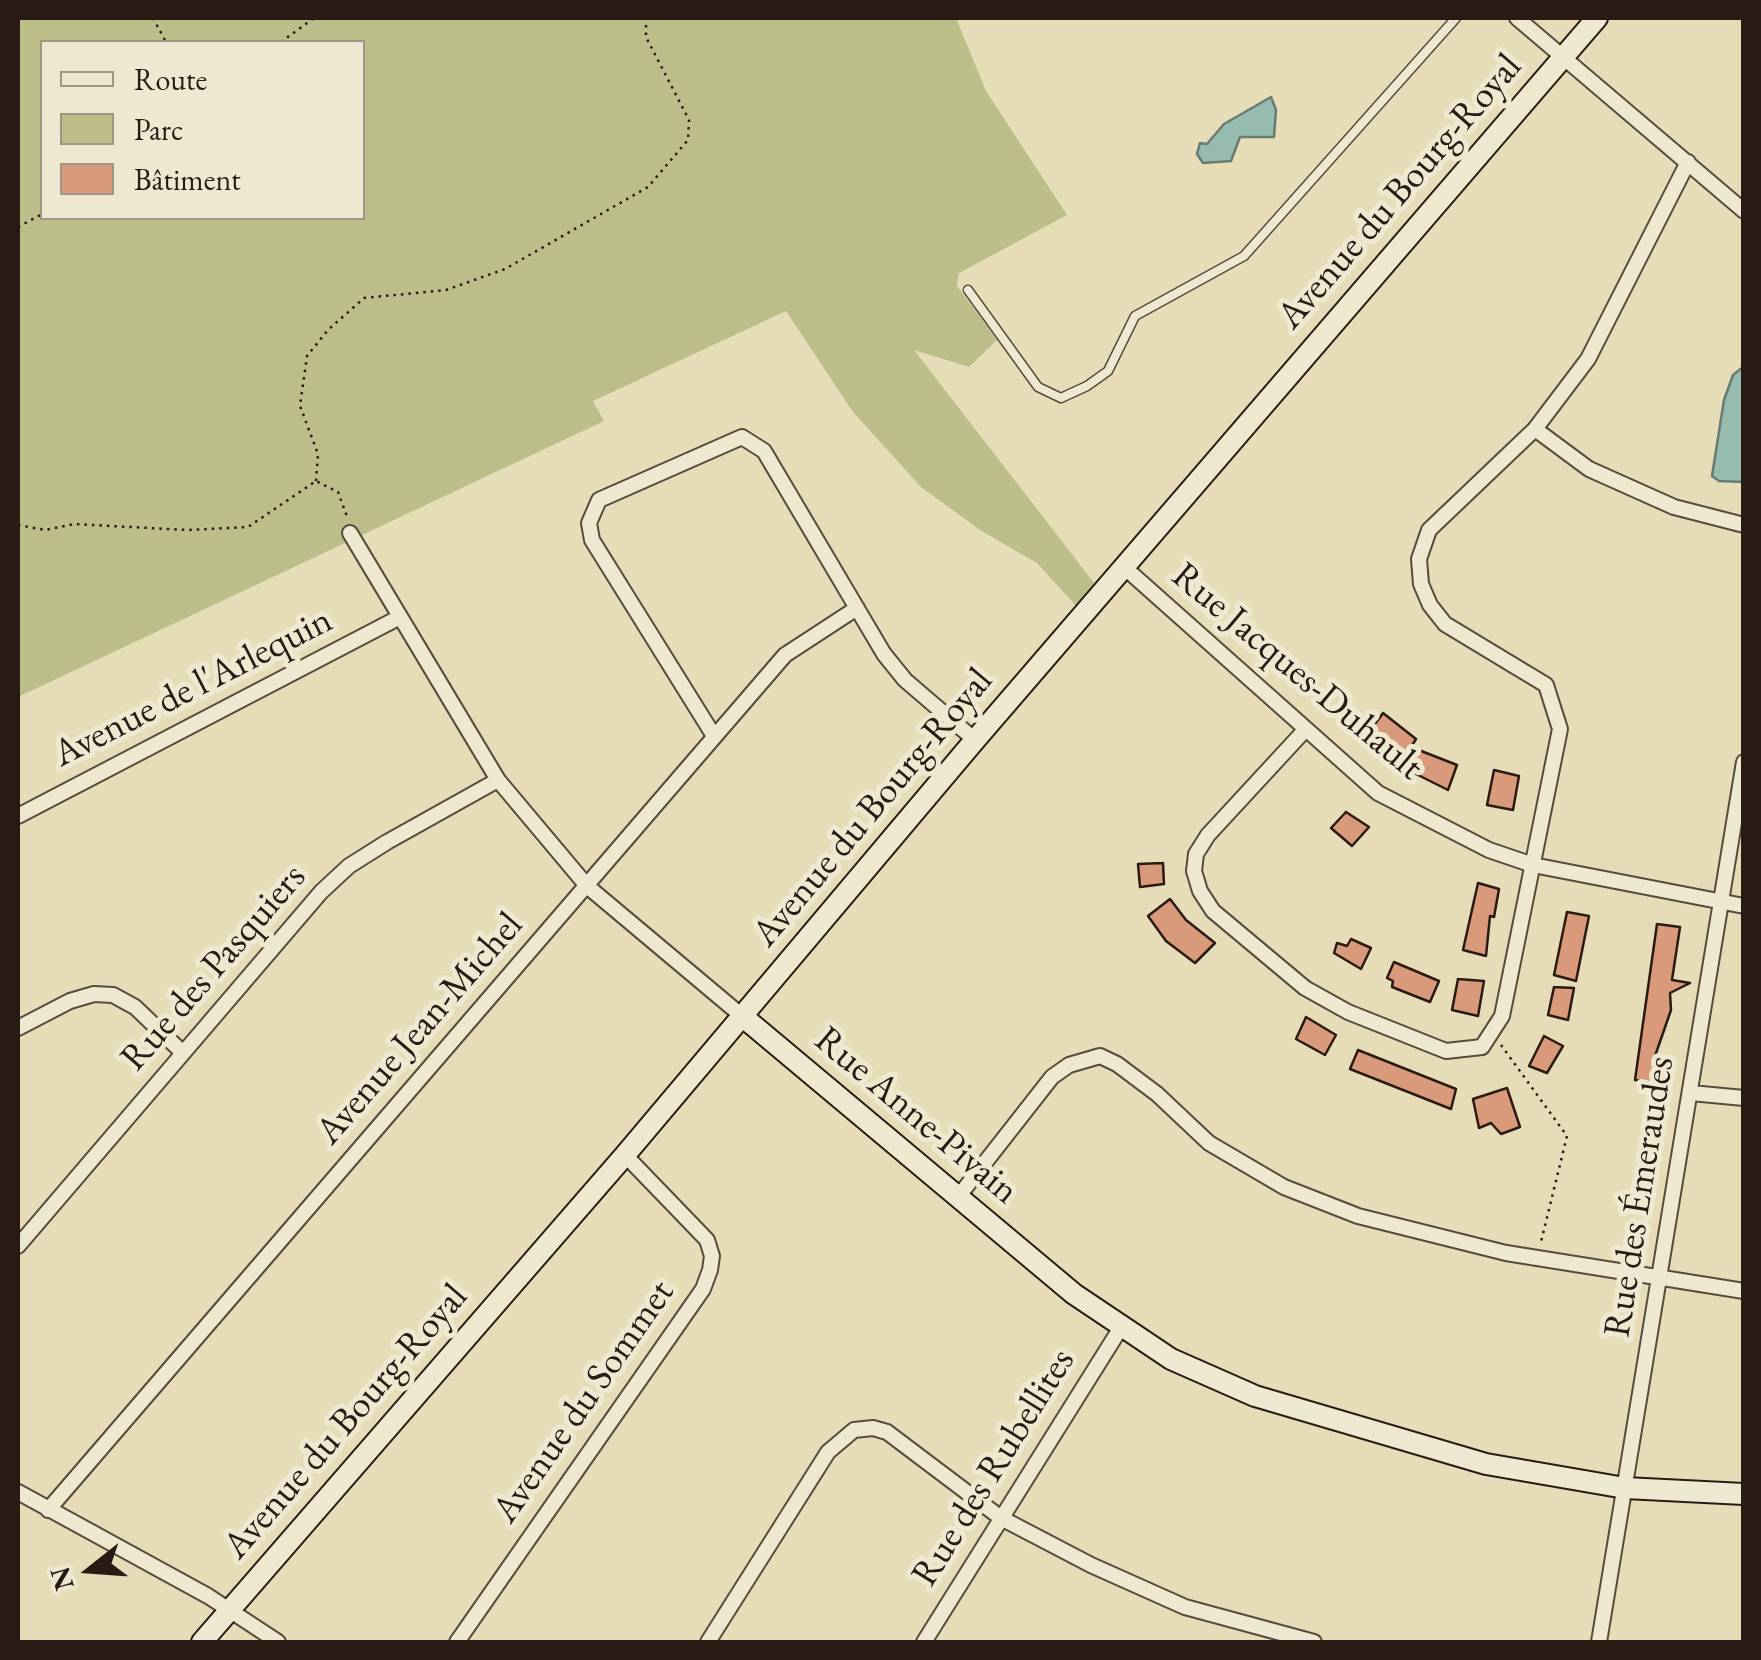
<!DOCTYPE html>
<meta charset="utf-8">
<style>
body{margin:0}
#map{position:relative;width:1761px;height:1660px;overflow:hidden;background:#e6dcb8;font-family:"EB Garamond",serif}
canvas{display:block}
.frame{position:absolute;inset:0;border:20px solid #291b14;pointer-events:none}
.legend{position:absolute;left:40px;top:40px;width:325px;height:180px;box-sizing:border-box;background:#efe8d1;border:2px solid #a09685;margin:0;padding:12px 18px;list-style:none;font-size:30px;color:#291b14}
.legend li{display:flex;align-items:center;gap:20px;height:50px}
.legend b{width:50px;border:2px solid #a09685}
.north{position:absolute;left:40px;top:1520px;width:100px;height:100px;-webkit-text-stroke:8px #efe8d1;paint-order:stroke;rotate:253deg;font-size:28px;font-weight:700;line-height:40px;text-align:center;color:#291b14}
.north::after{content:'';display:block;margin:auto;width:35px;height:45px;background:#291b14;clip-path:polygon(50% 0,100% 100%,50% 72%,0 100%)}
</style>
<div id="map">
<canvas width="1761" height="1660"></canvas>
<div class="frame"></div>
<ul class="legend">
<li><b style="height:12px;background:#efe8d1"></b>Route</li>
<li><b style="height:28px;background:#bcbe8a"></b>Parc</li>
<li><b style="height:28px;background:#d99a7c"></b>Bâtiment</li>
</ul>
<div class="north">N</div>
</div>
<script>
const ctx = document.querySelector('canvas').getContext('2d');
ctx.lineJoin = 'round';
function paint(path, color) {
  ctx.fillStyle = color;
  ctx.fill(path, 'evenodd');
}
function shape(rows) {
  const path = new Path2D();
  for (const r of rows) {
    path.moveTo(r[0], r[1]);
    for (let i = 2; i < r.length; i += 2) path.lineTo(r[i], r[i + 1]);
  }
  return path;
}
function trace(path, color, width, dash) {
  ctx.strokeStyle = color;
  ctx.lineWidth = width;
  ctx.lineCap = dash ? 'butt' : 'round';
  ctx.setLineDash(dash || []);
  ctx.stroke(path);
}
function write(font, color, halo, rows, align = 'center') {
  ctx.font = font + ' "EB Garamond",serif';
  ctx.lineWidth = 10;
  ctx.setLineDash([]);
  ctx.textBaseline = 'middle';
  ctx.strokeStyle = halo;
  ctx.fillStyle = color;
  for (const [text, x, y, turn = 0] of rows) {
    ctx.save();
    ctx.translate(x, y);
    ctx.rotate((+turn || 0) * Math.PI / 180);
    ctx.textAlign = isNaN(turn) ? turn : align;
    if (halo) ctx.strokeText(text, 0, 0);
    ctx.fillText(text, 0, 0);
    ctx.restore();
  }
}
const green = shape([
 [18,18,956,18,986,91,1067,215,959,273,957,286,997,340,969,367,914,350,1098,588,1077,607,1037,563,980,530,921,487,853,412,786,311,593,401,604,421,18,697],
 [42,42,362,42,362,218,42,218]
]);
const water = shape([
 [1271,97,1276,110,1274,137,1240,137,1231,161,1203,163,1197,154,1200,143,1207,144,1224,124,1271,97],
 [1743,367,1743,482,1719,481,1712,476,1724,400,1733,375,1743,367]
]);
const building = shape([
 [1383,713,1416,739,1411,747,1457,765,1448,790,1404,768,1367,735,1383,713],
 [1494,770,1519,776,1513,810,1487,805,1494,770],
 [1346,812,1369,827,1352,846,1331,828,1346,812],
 [1163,863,1164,884,1140,887,1138,864,1163,863],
 [1478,883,1499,889,1494,917,1490,916,1486,956,1463,950,1478,883],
 [1170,899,1186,920,1215,943,1195,963,1166,941,1148,916,1170,899],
 [1567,912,1589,916,1576,981,1554,975,1567,912],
 [1657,924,1680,927,1672,980,1690,983,1670,993,1671,1010,1654,1059,1662,1060,1656,1083,1635,1080,1657,924],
 [1351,939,1371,948,1361,969,1334,953,1337,943,1347,946,1351,939],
 [1394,962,1439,981,1430,1002,1392,987,1393,981,1387,978,1394,962],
 [1458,979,1484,981,1478,1016,1452,1010,1458,979],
 [1554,987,1574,988,1568,1020,1548,1015,1554,987],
 [1306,1017,1336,1035,1325,1055,1296,1039,1306,1017],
 [1544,1036,1563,1046,1547,1073,1529,1066,1544,1036],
 [1358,1050,1456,1089,1451,1109,1350,1069,1358,1050],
 [1507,1088,1520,1127,1501,1134,1491,1123,1479,1128,1473,1099,1507,1088]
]);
const path = shape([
 [153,18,166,42],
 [281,42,314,18],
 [18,227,42,214],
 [316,481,318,454,300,406,307,356,328,330,364,298,446,290,505,269,648,187,688,140,689,120,646,37,646,18],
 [18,525,45,530,74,524,187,530,248,527,316,481,338,492,348,519],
 [1501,1045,1567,1136,1541,1242]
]);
const lane = shape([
 [968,290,1038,387,1061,398,1087,386,1108,371,1135,316,1244,256,1456,18]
]);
const street = shape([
 [1517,18,1744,211],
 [1535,429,1589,469,1674,507,1744,525],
 [350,533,498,780,587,886,742,1016],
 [1124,567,1378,793,1489,850,1533,865,1744,906],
 [1305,730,1208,835,1196,854,1194,871,1200,891,1213,911,1305,988,1348,1012,1446,1051,1482,1047,1502,1016,1560,729,1546,685,1445,624,1430,605,1421,584,1419,559,1429,530,1535,429,1588,359,1688,162],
 [714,736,592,540,589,523,599,500,742,437,764,451,884,654,905,680,975,740],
 [18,816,398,618],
 [18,1028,70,1001,94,994,113,995,135,1007,182,1052],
 [1691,1093,1744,1098],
 [958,1197,1052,1077,1069,1065,1100,1056,1117,1064,1157,1094,1209,1143,1284,1187,1358,1216,1506,1253,1744,1291],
 [18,1246,321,892,349,866,387,842,498,780],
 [18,1492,208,1596,278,1642],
 [48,1510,785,655,857,608],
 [457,1642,703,1289,710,1270,712,1256,707,1240,625,1155],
 [708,1642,828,1452,854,1430,873,1428,887,1432,1001,1518,1091,1565,1185,1607,1314,1642],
 [924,1642,1120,1329],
 [1599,1642,1744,762]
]);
const secondary = shape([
 [742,1016,1074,1294,1171,1359,1255,1396,1486,1464,1625,1488,1744,1494],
 [202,1642,625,1155,975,740,1597,18]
]);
const streetNames = [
 ["Avenue du Bourg-Royal",1400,192,-49],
 ["Rue Jacques-Duhault",1297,672,40],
 ["Avenue de l'Arlequin",193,688,-27],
 ["Avenue du Bourg-Royal",873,808,-50],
 ["Rue des Pasquiers",214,968,-49],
 ["Avenue Jean-Michel",420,1029,-49],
 ["Rue Anne-Pivain",916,1116,40],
 ["Rue des Émeraudes",1640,1197,-81],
 ["Avenue du Sommet",584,1402,-55],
 ["Avenue du Bourg-Royal",346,1422,-49],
 ["Rue des Rubellites",994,1468,-58]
];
paint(green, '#bcbe8a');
paint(water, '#96bcb0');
trace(water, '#6a7c72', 2.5);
paint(building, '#d99a7c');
trace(building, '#291b14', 2.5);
trace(lane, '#584b3d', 11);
trace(street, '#584b3d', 18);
trace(secondary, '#291b14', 24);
trace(path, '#291b14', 2.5, [2.5, 5]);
trace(lane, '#efe8d1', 8);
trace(street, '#efe8d1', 14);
trace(secondary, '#efe8d1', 20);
write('38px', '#291b14', '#efe8d1', streetNames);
</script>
